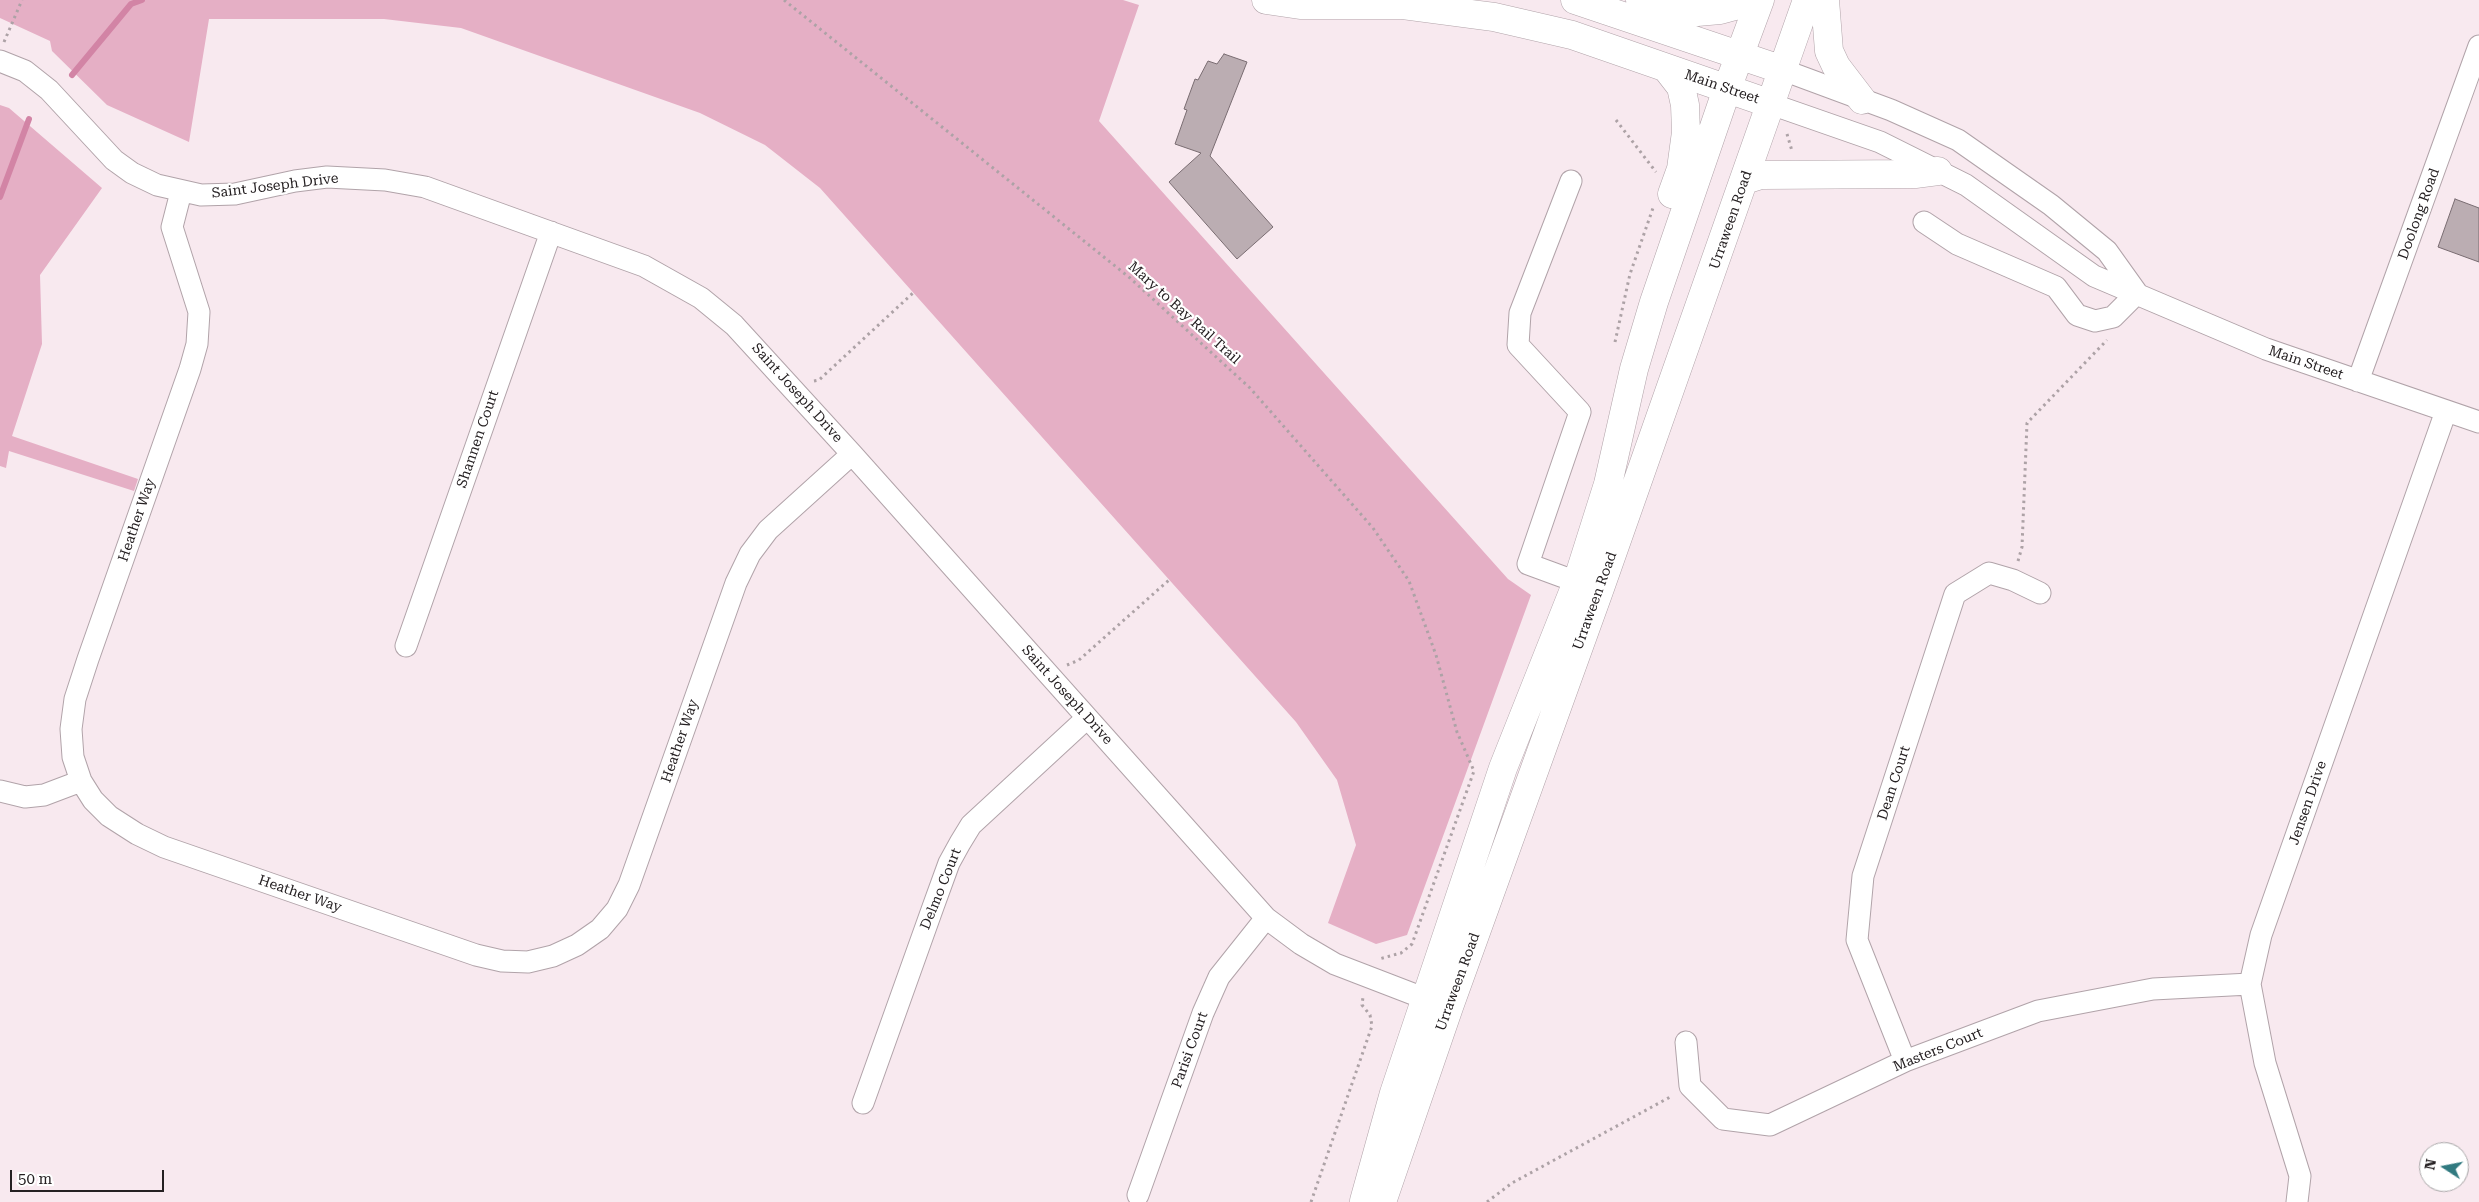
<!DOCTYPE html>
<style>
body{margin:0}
#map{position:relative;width:2479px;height:1202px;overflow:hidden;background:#f8e9ef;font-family:"Roboto Serif",serif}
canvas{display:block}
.north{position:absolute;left:2419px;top:1142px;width:50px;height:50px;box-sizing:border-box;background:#fff;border:1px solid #a8a6a7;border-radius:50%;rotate:281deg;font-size:14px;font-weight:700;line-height:20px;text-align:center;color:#252022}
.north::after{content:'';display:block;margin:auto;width:18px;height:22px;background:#317a80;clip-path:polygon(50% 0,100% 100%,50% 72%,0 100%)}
.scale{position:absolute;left:10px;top:1170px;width:154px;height:22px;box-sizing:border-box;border:2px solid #252022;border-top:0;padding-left:6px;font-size:15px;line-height:18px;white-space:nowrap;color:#252022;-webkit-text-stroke:4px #fff;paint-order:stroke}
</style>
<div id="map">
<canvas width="2479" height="1202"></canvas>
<div class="north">N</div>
<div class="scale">50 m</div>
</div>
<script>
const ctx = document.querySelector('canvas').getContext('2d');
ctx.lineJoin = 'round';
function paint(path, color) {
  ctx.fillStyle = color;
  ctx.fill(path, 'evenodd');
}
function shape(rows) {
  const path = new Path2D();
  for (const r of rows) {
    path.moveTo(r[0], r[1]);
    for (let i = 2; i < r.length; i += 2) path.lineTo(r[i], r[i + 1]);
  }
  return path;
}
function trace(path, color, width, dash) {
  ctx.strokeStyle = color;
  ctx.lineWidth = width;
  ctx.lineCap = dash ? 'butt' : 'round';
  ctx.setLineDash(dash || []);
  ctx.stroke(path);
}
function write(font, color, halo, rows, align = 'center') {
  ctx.font = font + ' "Roboto Serif",serif';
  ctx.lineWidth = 4.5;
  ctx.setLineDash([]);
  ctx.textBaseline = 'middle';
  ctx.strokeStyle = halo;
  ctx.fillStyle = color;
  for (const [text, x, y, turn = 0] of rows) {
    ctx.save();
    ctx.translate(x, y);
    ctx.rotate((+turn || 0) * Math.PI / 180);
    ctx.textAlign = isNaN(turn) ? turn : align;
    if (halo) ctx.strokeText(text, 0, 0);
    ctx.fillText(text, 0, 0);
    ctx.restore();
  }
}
const green = shape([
 [0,0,1123,0,1139,5,1099,121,1508,579,1531,595,1407,935,1376,944,1328,923,1356,845,1337,780,1296,722,820,188,765,145,700,113,461,28,384,19,209,19,189,142,107,105,52,51,50,41,0,18],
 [0,105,9,108,102,188,40,275,42,344,12,436,138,479,134,491,9,451,6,468,0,466]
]);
const stream = shape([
 [72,75,131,4,142,0],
 [0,197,29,119]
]);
const building = shape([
 [1224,54,1247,62,1210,156,1273,227,1237,259,1169,182,1201,153,1175,144,1187,110,1184,109,1195,79,1198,80,1208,61,1217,64,1224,54],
 [2455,199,2479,208,2479,262,2438,247,2455,199]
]);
const path = shape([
 [784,0,1130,278,1250,388,1373,528,1409,581,1436,655,1457,732,1474,771,1412,944,1401,953,1379,959],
 [4,42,22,0],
 [1616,120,1656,172],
 [1787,134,1792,151],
 [1615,342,1630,274,1653,208],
 [814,381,819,380,913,293],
 [2018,561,2022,547,2027,423,2107,340],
 [1067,665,1079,660,1169,580],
 [1311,1202,1372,1026,1370,1015,1362,1005,1363,997],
 [1487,1202,1512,1183,1672,1096]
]);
const minor = shape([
 [0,61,25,71,49,90,114,160,132,173,157,185,201,195,235,194,295,181,327,177,385,180,425,187,644,266,701,298,734,325,852,454,1266,918,1301,944,1335,964,1439,1004],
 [1783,70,1891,110,1958,140,2051,205,2107,251,2137,293],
 [1771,104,1880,142,1966,185,2094,276,2266,349,2479,422],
 [1571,181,1520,313,1518,345,1580,412,1528,564,1577,582],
 [181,192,172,227,199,312,197,344,190,369,88,659,75,699,71,729,73,757,81,781,93,800,109,816,137,834,164,847,476,955,502,961,528,962,553,956,577,945,600,929,617,909,629,885,736,583,750,554,768,530,852,454],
 [1924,222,1957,244,2056,287,2077,315,2095,321,2113,317,2137,293],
 [2358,381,2479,46],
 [406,646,551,232],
 [0,791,25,797,44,795,81,781],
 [1686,1042,1690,1086,1723,1119,1770,1125,1905,1061,2038,1011,2153,989,2250,984],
 [1905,1061,1857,940,1863,876,1955,594,1989,573,2013,580,2040,593],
 [863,1103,933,907,949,863,960,843,971,825,1087,718],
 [1138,1195,1203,1013,1219,977,1266,918],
 [2297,1202,2300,1176,2265,1063,2250,984,2261,935,2446,411]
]);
const major = shape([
 [1266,0,1300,5,1403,5,1494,17,1572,35,1771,104],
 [1575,0,1783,70],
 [1640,0,1667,8,1697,12,1720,10,1742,4,1746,0],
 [1825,0,1829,51,1836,66,1862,100],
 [1667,69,1681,87,1685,105,1686,132,1681,169,1672,194],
 [1745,180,1761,175,1915,174,1938,171],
 [1364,1201,1394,1093,1503,768,1577,582,1608,484,1634,369,1654,302,1727,89,1760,0],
 [1382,1202,1449,1007,1599,591,1807,0]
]);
const streetNames = [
 ["Main Street",1722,87,19],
 ["Saint Joseph Drive",275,186,-7],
 ["Doolong Road",2419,214,-70],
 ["Urraween Road",1731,220,-71],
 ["Mary to Bay Rail Trail",1184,313,42],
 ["Main Street",2306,363,19],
 ["Saint Joseph Drive",797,393,48],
 ["Shannen Court",478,439,-71],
 ["Heather Way",137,520,-71],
 ["Urraween Road",1595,601,-70],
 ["Saint Joseph Drive",1067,695,48],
 ["Heather Way",680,741,-71],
 ["Dean Court",1894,783,-72],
 ["Jensen Drive",2308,803,-71],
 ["Delmo Court",941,889,-68],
 ["Heather Way",300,894,19],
 ["Urraween Road",1458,982,-70],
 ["Parisi Court",1190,1050,-70],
 ["Masters Court",1938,1050,-22]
];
paint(green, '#e5afc5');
trace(stream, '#d284a5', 6);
paint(building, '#bbadb2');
trace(building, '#796c71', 1);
trace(minor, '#b1a3a9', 23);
trace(major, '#b1a3a9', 29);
trace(path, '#ada2a6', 3, [2.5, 4]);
trace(minor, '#fff', 21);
trace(major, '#fff', 28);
write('14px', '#252022', '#fff', streetNames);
</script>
